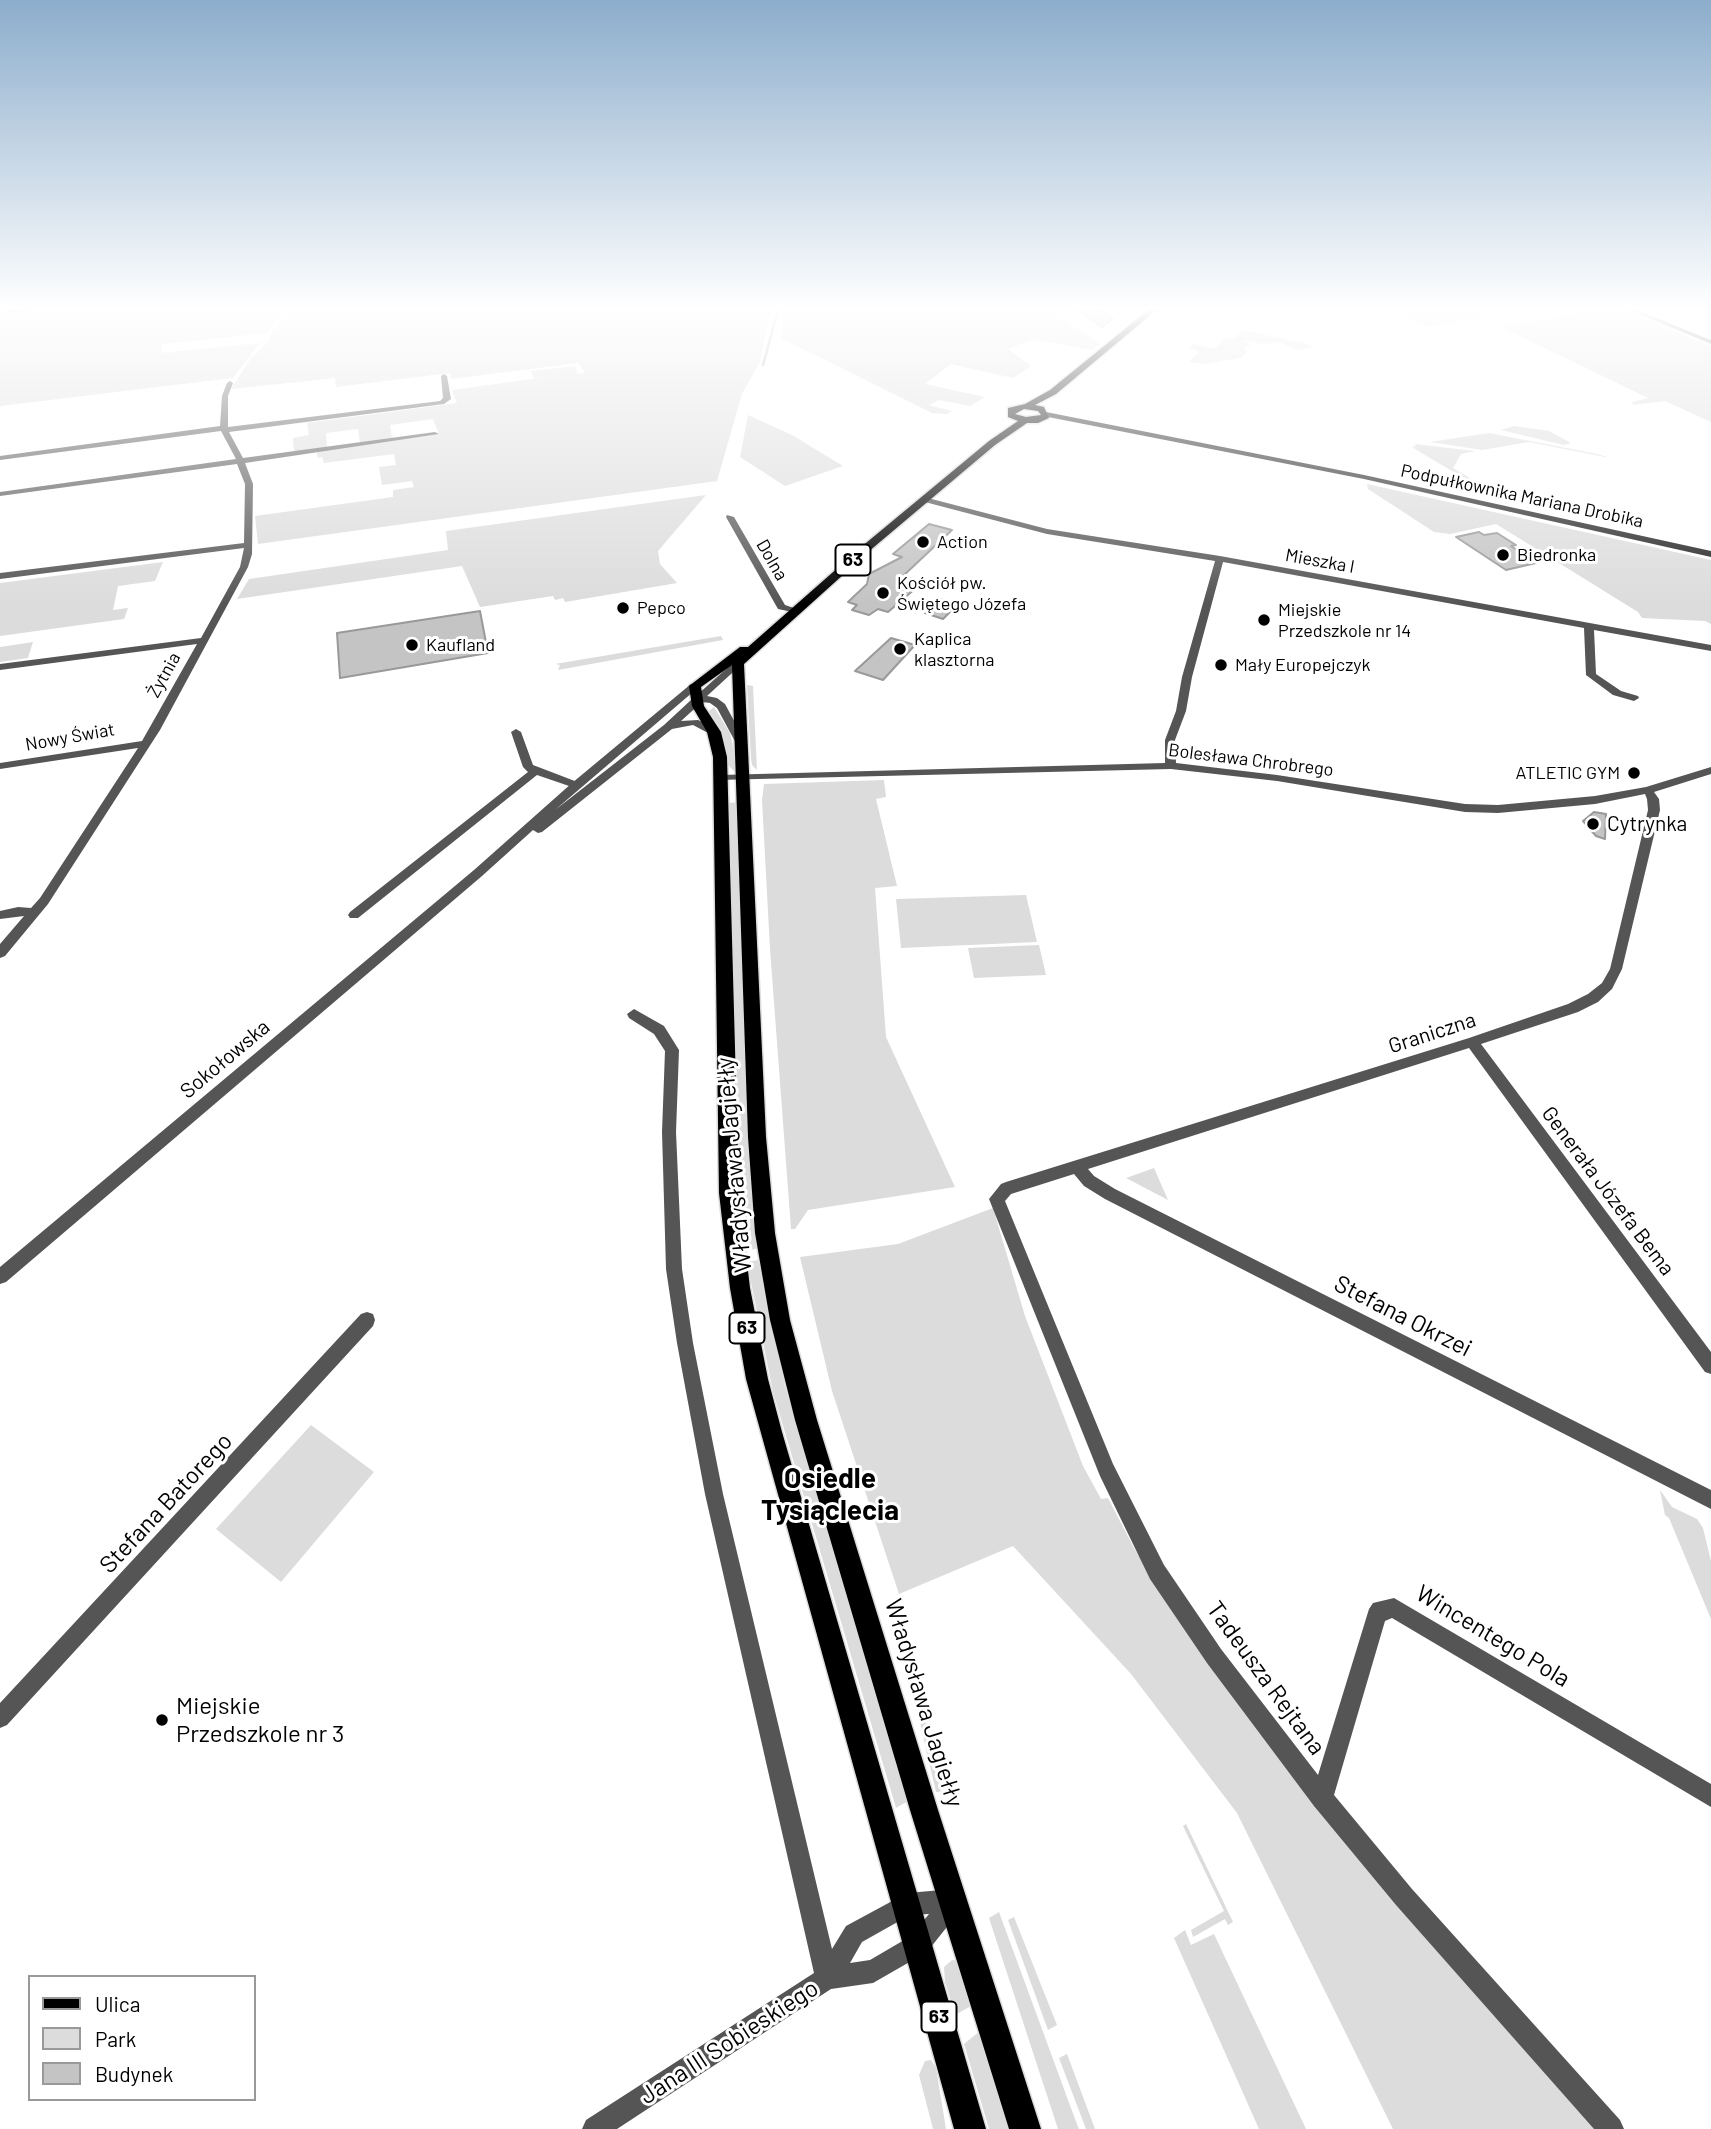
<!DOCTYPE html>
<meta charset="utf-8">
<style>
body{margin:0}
#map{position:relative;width:1711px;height:2129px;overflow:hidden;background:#fff;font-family:Barlow,sans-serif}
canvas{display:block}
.legend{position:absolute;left:28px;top:1975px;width:228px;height:126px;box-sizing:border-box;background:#fff;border:2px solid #999;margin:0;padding:9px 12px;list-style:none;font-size:21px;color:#000}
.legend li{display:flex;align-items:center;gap:14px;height:35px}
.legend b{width:35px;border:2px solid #999}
</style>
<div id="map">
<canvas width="1711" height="2129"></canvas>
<ul class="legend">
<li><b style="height:9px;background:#000"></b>Ulica</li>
<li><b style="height:19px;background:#dcdcdc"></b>Park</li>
<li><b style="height:19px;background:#c4c4c4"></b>Budynek</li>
</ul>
</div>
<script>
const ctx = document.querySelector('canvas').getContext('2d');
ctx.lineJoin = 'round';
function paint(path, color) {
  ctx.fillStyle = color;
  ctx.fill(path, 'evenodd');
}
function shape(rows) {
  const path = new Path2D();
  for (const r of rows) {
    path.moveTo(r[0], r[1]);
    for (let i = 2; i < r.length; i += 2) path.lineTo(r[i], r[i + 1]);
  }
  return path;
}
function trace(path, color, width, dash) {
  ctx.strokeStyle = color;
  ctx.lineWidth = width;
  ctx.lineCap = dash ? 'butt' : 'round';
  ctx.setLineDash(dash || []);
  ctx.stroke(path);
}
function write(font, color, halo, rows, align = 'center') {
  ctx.font = font + ' Barlow,sans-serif';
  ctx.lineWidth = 6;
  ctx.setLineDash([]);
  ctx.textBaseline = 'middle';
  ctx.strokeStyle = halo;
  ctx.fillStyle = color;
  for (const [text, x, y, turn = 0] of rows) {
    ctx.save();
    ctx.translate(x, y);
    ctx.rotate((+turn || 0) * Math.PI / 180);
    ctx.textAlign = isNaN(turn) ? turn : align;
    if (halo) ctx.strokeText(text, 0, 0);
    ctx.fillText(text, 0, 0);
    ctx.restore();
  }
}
const green = shape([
 [62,307,289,307,266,333,162,344,162,353,260,343,233,378,0,406,0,315],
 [294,307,771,307,760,362,742,394,717,481,258,544,255,516,393,497,393,490,414,487,412,481,382,485,379,467,396,465,394,454,324,463,322,457,318,458,316,451,439,434,433,419,390,425,392,438,360,443,358,429,326,433,327,447,294,452,293,438,309,435,307,423,457,403,452,390,546,377,534,378,531,371,575,366,578,374,585,372,578,363,451,379,450,373,336,387,335,378,231,389,251,358,268,342,273,330],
 [785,307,1045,307,1100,344,1092,350,1034,339,1008,349,1031,366,1013,378,951,364,925,384,985,397,970,406,939,400,929,405,952,411,947,414,932,413,781,338],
 [1464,307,1489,316,1427,327,1403,315,1466,309],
 [1615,309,1632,313,1711,346,1711,422,1665,401,1633,405,1632,402,1648,398,1499,326],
 [1243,330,1311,345,1314,347,1299,350,1278,342,1264,344,1243,340,1251,345,1243,347,1246,352,1241,358,1204,364,1189,362,1199,351,1189,348,1193,344,1215,349,1226,338,1233,339],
 [748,415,792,435,843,466,785,486,740,457],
 [1514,426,1549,431,1571,443,1564,445,1501,430],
 [1489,433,1597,454,1610,458,1529,442,1482,450,1430,442],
 [1414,444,1475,451,1461,454,1453,468,1492,491,1477,486,1420,452,1412,447,1416,446],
 [1367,484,1711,560,1711,624,1705,621,1642,618,1638,612,1496,524,1450,534,1434,532,1368,489],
 [706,495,658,551,660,564,677,583,565,602,563,598,555,600,553,596,480,607,462,566,237,599,249,579,448,550,446,531],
 [163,562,155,581,118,586,113,610,128,608,124,619,0,636,0,583],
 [721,636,723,640,558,670,560,665,555,664],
 [33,642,28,658,0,662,0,647],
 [747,685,753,686,757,770,752,765,751,759],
 [714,707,730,733,734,751,735,772,728,765,722,731,709,711],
 [884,780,886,797,876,799,897,886,875,888,886,1037,955,1187,808,1210,795,1229,791,1229,770,949,762,800,764,784],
 [738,802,749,1166,759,1248,746,1251,736,1167,734,1100,729,803],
 [1026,895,1037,942,901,948,896,899],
 [1039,945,1046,975,974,978,968,948],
 [1154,1168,1168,1200,1126,1178],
 [993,1208,1025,1316,1083,1466,1101,1499,1108,1498,1135,1550,1155,1580,1596,2129,1393,2129,1237,1813,1131,1674,1013,1546,899,1594,832,1391,800,1257,898,1244],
 [758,1260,785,1387,910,1800,896,1808,773,1392,747,1262],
 [311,1425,374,1472,281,1582,216,1529],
 [1660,1490,1672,1507,1697,1519,1703,1528,1711,1561,1711,1619,1669,1518,1665,1515],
 [921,1707,946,1788,939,1792,936,1792,924,1740,917,1708],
 [1186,1824,1233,1922,1228,1925,1225,1919,1193,1937,1191,1930,1224,1911,1183,1826],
 [999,1912,1075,2119,1079,2129,1058,2129,989,1918],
 [1014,1917,1057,2025,1048,2030,1008,1920],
 [1185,1930,1191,1945,1214,1934,1306,2129,1259,2129,1174,1938],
 [952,1960,959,1961,971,2006,955,2015,945,1982,944,1967],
 [980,2031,1010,2129,989,2129,964,2044],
 [1067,2054,1095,2129,1086,2129,1059,2058],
 [931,2060,936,2068,946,2129,933,2129,919,2075,925,2061]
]);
const stream = shape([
 [763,365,779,307]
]);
const building = shape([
 [1073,307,1095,307,1113,319,1102,327,1073,307],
 [929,524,952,530,903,576,923,582,888,612,878,609,869,615,852,610,857,605,848,602,867,584,869,574,902,557,893,554,929,524],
 [1479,532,1484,535,1497,533,1516,545,1511,546,1536,563,1506,570,1456,537,1479,532],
 [940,599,958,604,943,619,925,613,940,599],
 [480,611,488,653,340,678,337,633,480,611],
 [891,638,915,645,883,680,855,671,891,638],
 [1594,812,1606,814,1605,839,1596,836,1583,821,1594,812]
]);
const minor = shape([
 [1622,307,1629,307,1711,340,1711,344,1622,307],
 [444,374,447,376,451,399,444,404,229,432,243,458,435,432,439,434,245,463,253,484,252,554,248,567,160,730,48,904,5,956,0,958,0,944,24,916,0,919,0,911,18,907,31,908,40,898,138,748,0,769,0,763,142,741,197,644,0,670,0,664,201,638,240,567,244,548,0,579,0,573,244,543,245,484,237,464,0,496,0,492,236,459,221,431,0,460,0,456,220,426,222,396,227,383,230,381,233,383,228,396,228,427,440,401,443,398,441,376,444,374],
 [924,497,1047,529,1220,556,1711,645,1711,651,1594,630,1596,674,1621,691,1638,696,1639,698,1634,701,1613,695,1586,675,1584,628,1223,562,1192,677,1186,711,1175,740,1176,763,1277,775,1465,804,1498,805,1595,796,1646,787,1711,767,1711,774,1654,792,1659,799,1660,810,1622,969,1612,989,1598,1002,1578,1012,1481,1044,1711,1352,1711,1374,1705,1372,1469,1048,1088,1169,1094,1176,1115,1189,1711,1490,1711,1509,1105,1199,1084,1186,1074,1174,1011,1194,1005,1201,1113,1464,1164,1565,1221,1649,1318,1775,1369,1609,1373,1603,1394,1598,1711,1784,1711,1807,1392,1618,1385,1621,1334,1795,1412,1889,1620,2120,1624,2129,1594,2129,1396,1905,1314,1806,1207,1663,1150,1579,1100,1476,989,1199,1001,1184,1006,1182,1469,1038,1568,1004,1588,994,1602,983,1610,969,1648,810,1647,799,1645,794,1595,804,1498,813,1465,812,1277,781,1171,769,717,780,717,776,721,775,1165,763,1165,740,1176,711,1182,677,1215,561,1047,534,921,501,921,497,924,497],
 [727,515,734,517,785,605,797,609,797,613,778,609,726,517,727,515],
 [516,729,521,732,533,765,580,783,580,787,572,787,537,775,358,918,350,918,348,915,350,912,528,772,523,767,511,732,516,729],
 [634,1009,664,1026,679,1050,676,1132,682,1269,693,1343,723,1494,832,1949,846,1926,907,1893,954,1889,962,1892,965,1900,962,1908,927,1952,873,1983,831,1989,617,2129,582,2129,586,2120,814,1973,705,1494,677,1343,666,1269,662,1132,665,1051,654,1034,629,1018,627,1014,634,1009],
 [929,1914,911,1936,870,1960,850,1963,862,1942,910,1915,929,1914],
 [367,1312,373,1314,375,1320,373,1326,7,1725,0,1728,0,1703,361,1314,367,1312]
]);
const tertiary = shape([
 [735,661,743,663,707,696,717,698,725,704,746,743,745,745,737,745,717,708,710,703,702,702,681,721,698,720,718,730,718,734,710,734,693,725,672,729,542,832,538,833,533,830,482,876,6,1282,0,1284,0,1267,474,870,572,783,691,684,700,686,555,810,664,725,691,700,691,696,697,695,735,661]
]);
const secondary = shape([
 [1046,412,1364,475,1711,551,1711,557,1364,479,1043,416,1046,412]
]);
const primary = shape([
 [1152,307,1160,307,1056,394,1035,405,1044,407,1049,418,1038,423,1027,423,995,445,874,547,744,664,766,1137,775,1233,790,1320,817,1420,938,1810,1041,2129,1009,2129,910,1810,795,1420,770,1320,755,1233,748,1137,732,665,701,687,704,706,721,732,727,757,739,1193,750,1288,768,1379,782,1432,986,2129,954,2129,746,1379,730,1288,719,1193,713,757,707,732,692,706,689,686,740,647,748,647,866,543,989,441,1018,421,1008,417,1008,408,1025,404,1050,390,1152,307],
 [1024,409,1038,411,1041,415,1026,417,1015,414,1024,409]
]);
const rail = shape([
 [0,312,38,307]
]);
const markers = [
 [923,542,7,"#000"],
 [1503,555,7,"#000"],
 [883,593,7,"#000"],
 [623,608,7,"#000"],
 [1264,620,7,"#000"],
 [412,645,7,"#000"],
 [900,649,7,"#000"],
 [1221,665,7,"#000"],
 [1634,773,7,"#000"],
 [1593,824,7,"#000"],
 [162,1720,7,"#000"]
];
const farStreetnames = [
 ["Podpułkownika Mariana Drobika",1522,496,12],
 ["Dolna",772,560,60],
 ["Mieszka I",1320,561,10],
 ["Żytnia",164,675,-61],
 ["Nowy Świat",70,737,-10],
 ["Bolesława Chrobrego",1251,760,7]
];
const farPoinames = [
 ["Action",937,542],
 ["Biedronka",1517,555],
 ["Kościół pw.",897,583],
 ["Świętego Józefa",897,604],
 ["Pepco",637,608],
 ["Miejskie",1278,610],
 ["Przedszkole nr 14",1278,631],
 ["Kaplica",914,639],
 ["klasztorna",914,660],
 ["Kaufland",426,645],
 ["Mały Europejczyk",1235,665],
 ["ATLETIC GYM",1620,773,"right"]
];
const shields = [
 [853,560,35],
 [747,1328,35],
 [939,2017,35]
];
const shieldNames = [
 ["63",853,560],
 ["63",747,1328],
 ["63",939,2017]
];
const poiNames = [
 ["Cytrynka",1607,824]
];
const streetNames = [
 ["Graniczna",1432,1033,-18],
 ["Sokołowska",225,1059,-40],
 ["Generała Józefa Bema",1608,1191,53]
];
const nearStreetnames = [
 ["Władysława Jagiełły",734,1165,-95],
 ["Stefana Okrzei",1403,1316,27],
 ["Stefana Batorego",166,1503,-47],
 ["Wincentego Pola",1493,1636,31],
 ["Tadeusza Rejtana",1266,1678,54],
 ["Władysława Jagiełły",924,1703,73],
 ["Jana III Sobieskiego",729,2042,-33]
];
const nearPoinames = [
 ["Miejskie",176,1706],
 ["Przedszkole nr 3",176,1734]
];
const nearNeighbourhoodnames = [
 ["Osiedle",830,1479],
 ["Tysiąclecia",830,1511]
];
paint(green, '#dcdcdc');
trace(stream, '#a3a3a3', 2.5);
paint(building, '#c4c4c4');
trace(building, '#999', 2);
trace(primary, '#dbdbdb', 3);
paint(minor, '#555');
paint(tertiary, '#555');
paint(secondary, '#222');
paint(primary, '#000');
trace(rail, '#000', 3.5);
trace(rail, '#fff', 2.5, [8]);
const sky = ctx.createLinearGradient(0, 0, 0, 605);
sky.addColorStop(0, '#8cadcc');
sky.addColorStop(0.51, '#fff');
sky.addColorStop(1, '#ffffff00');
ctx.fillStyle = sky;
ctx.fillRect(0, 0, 1711, 605);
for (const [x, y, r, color] of markers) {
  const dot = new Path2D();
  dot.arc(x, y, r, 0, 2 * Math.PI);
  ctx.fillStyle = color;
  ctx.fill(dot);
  trace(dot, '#fff', 2.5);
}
write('18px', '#000', '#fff', farStreetnames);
write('18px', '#000', '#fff', farPoinames, 'left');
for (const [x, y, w] of shields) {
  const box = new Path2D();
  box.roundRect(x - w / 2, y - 15.5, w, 31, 5);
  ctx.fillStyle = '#fff';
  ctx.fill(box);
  trace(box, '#000', 2);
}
write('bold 19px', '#000', null, shieldNames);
write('21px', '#000', '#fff', poiNames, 'left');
write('21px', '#000', '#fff', streetNames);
write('24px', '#000', '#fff', nearStreetnames);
write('24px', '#000', '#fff', nearPoinames, 'left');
write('bold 28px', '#000', '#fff', nearNeighbourhoodnames);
</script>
